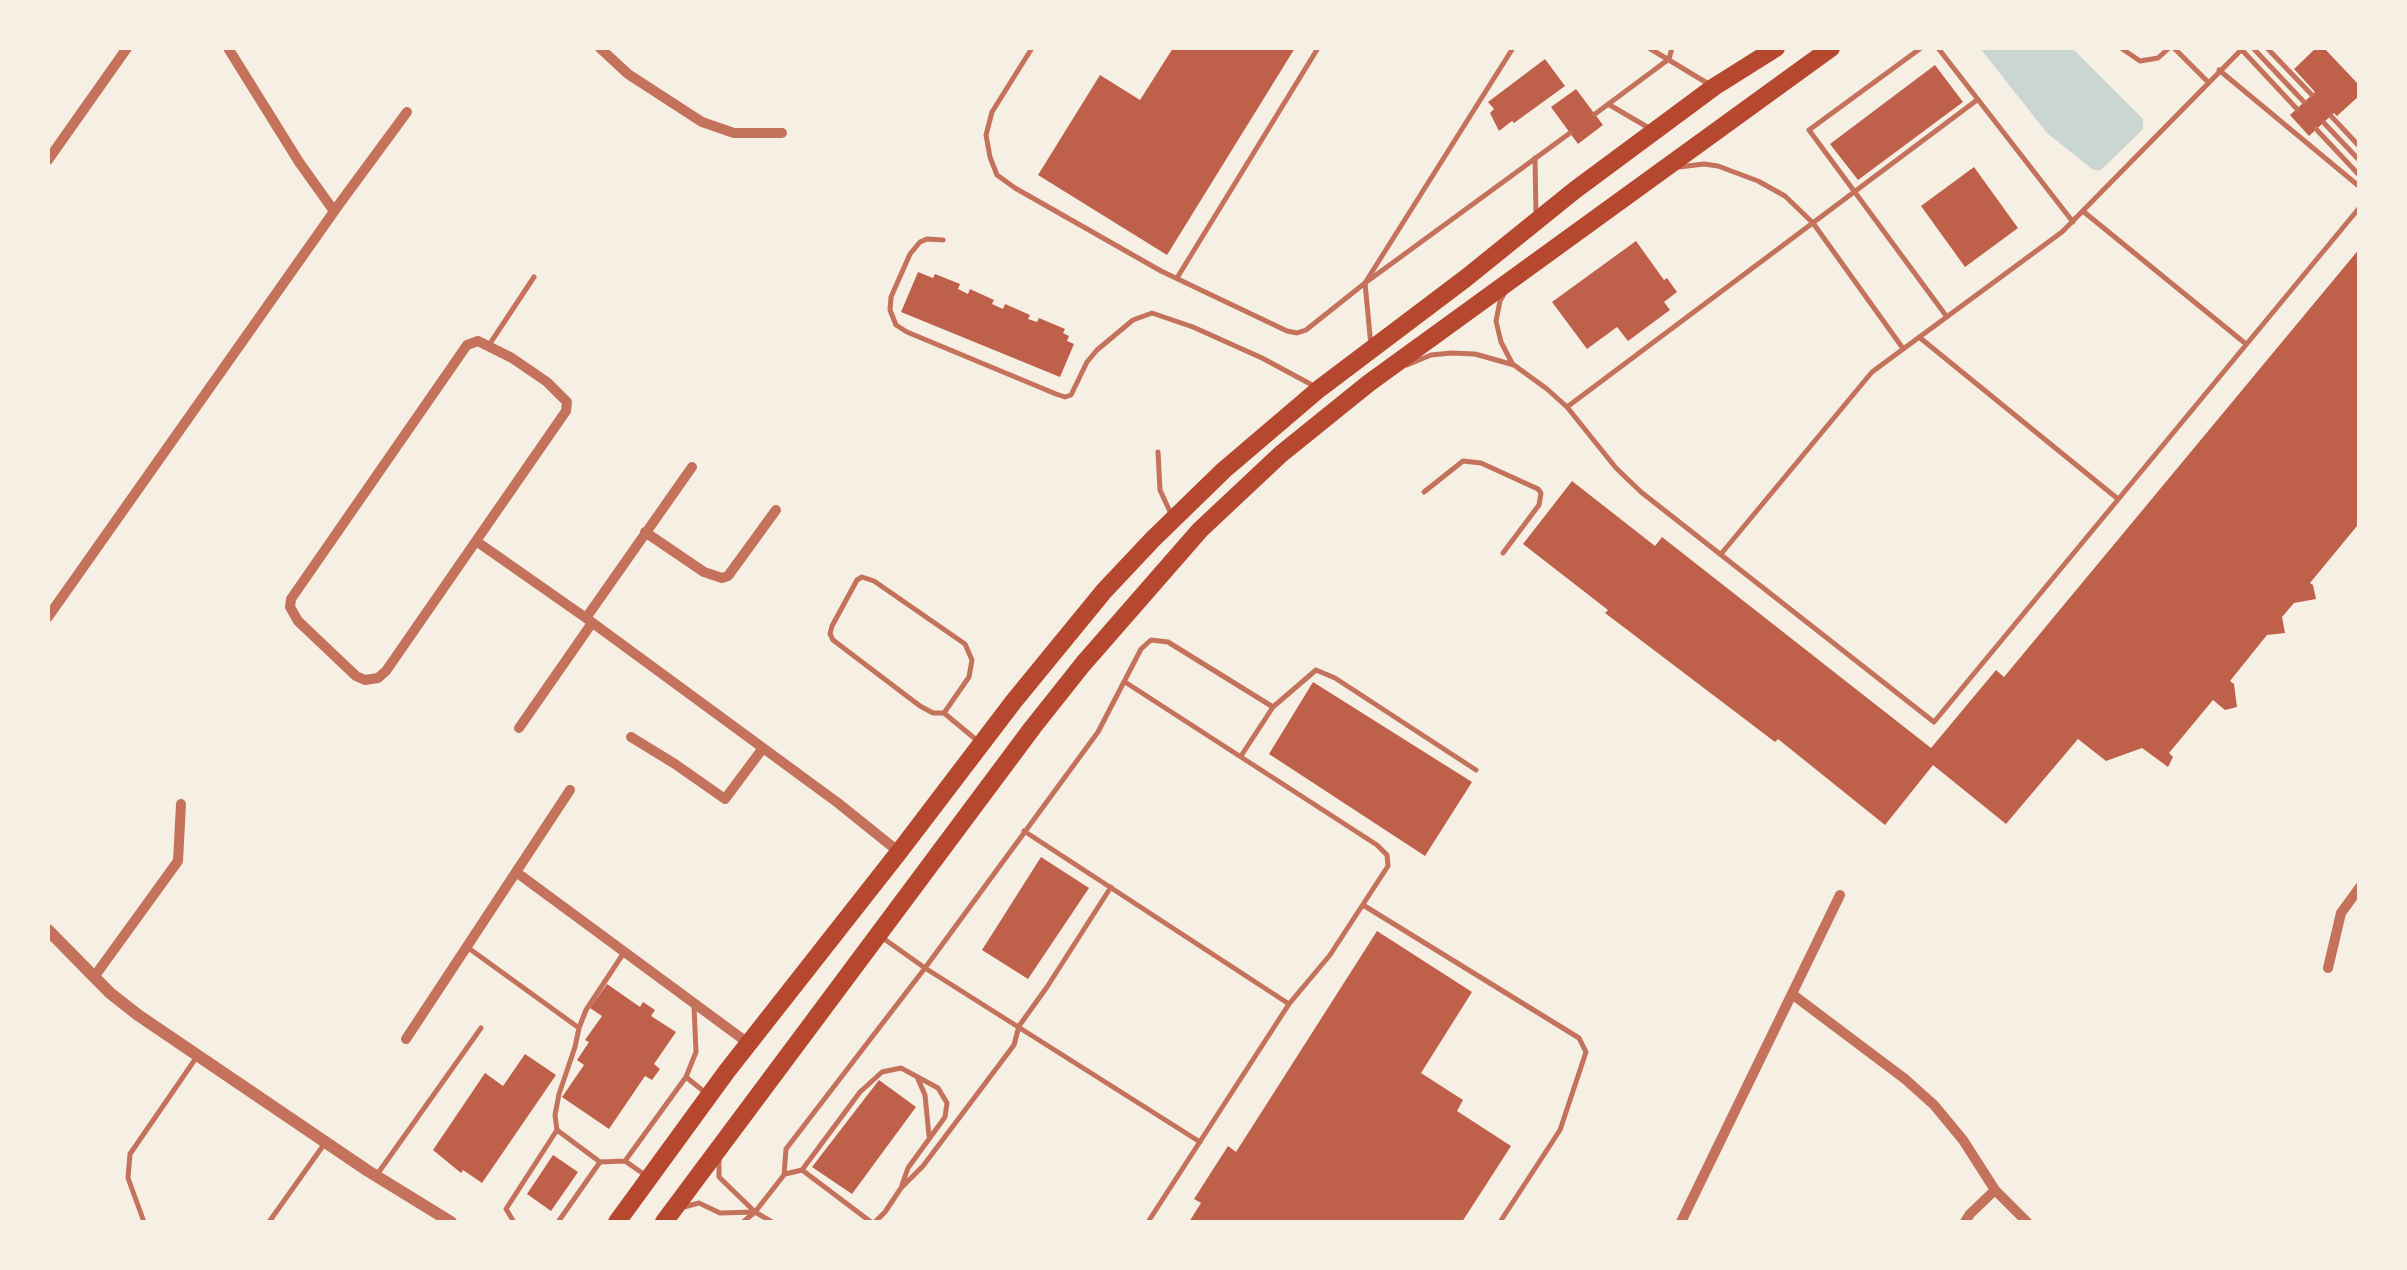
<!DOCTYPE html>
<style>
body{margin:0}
#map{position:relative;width:2407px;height:1270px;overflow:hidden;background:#f6efe4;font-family:Lato,sans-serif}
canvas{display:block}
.frame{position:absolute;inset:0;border:50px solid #f6efe4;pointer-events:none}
</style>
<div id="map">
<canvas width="2407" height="1270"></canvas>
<div class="frame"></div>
</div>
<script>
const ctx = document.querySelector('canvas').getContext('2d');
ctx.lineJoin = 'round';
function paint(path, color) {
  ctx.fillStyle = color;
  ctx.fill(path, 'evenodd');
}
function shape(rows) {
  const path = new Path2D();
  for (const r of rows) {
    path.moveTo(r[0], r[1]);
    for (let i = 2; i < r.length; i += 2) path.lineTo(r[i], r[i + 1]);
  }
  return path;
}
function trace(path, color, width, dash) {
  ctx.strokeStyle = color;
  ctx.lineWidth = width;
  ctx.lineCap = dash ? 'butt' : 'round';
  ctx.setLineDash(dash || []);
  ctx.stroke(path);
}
const water = shape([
 [1980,48,2072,48,2143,119,2143,129,2102,169,2098,171,2092,169,2047,133]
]);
const building = shape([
 [1173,48,1295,48,1167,255,1038,175,1100,75,1140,100],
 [2316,48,2324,48,2360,86,2360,95,2337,116,2334,113,2309,136,2290,115,2315,92,2294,69],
 [1545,59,1565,86,1514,123,1512,121,1499,131,1490,113,1494,109,1488,102],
 [1935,65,1963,102,1858,180,1830,144],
 [1576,89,1603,125,1578,144,1551,107],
 [1974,167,2018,228,1965,267,1921,206],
 [1636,241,1664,280,1667,278,1677,292,1664,302,1670,310,1628,341,1617,327,1587,349,1552,302],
 [2360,248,2360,528,2357,526,2310,583,2313,585,2316,599,2294,603,2282,617,2285,633,2267,635,2230,681,2234,684,2237,707,2225,710,2213,700,2169,753,2173,757,2168,767,2142,748,2106,761,2078,739,2006,824,1933,765,1885,825,1778,739,1775,742,1605,613,1608,610,1523,544,1572,481,1655,546,1662,537,1931,748,1996,670,2004,677],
 [918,272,933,278,935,274,960,284,958,289,968,294,970,289,994,300,992,304,1003,309,1005,304,1030,315,1028,319,1037,322,1039,318,1065,329,1063,333,1069,336,1067,341,1074,344,1060,377,901,312],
 [1313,682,1472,782,1425,856,1269,754],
 [1041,857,1089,888,1028,979,982,950],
 [1377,931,1472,992,1421,1073,1463,1100,1457,1111,1511,1146,1462,1222,1189,1222,1201,1203,1194,1199,1228,1146,1236,1152],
 [607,984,640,1007,643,1002,655,1010,651,1016,676,1032,654,1064,660,1069,652,1080,645,1076,609,1129,562,1097,584,1065,577,1060,589,1042,585,1040,602,1016,590,1008],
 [525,1054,556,1075,482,1183,463,1170,461,1173,433,1150,485,1073,503,1086],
 [879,1080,916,1107,852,1194,812,1167],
 [553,1155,578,1172,551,1211,527,1194]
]);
const service = shape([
 [1032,48,992,112,986,135,990,157,997,175,1015,188,1161,271,1287,331,1297,333,1306,330,1365,283,1570,133],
 [1649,48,1712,86],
 [1921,48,1809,130,1947,317],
 [1938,48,2073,222],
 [2121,48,2140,61,2158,58,2169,48],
 [2174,48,2208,82],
 [2253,48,2304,102],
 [2267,48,2312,95],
 [2241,49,2297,109],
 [2219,70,2360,187],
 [1608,104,1649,128],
 [1595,114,1669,59,1672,48],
 [2331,116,2360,147],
 [2324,123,2360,161],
 [2316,129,2360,176],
 [1535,158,1536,215],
 [1679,167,1704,164,1718,166,1758,181,1785,196,1813,223,1902,347],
 [2084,212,2246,344],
 [943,240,927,239,920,242,910,254,891,297,890,310,896,325,907,332,1056,394,1065,397,1071,395,1087,362,1097,350,1133,320,1152,313,1193,327,1262,358,1316,387],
 [1177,278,1318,48],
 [1504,294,1500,301,1496,321,1501,342,1512,363],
 [1919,337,2118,499],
 [489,345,534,277],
 [1371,346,1365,283,1513,48],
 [1407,365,1431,355,1451,353,1475,354,1514,365,1547,389,1567,407,1616,468,1641,492,1934,722,2360,207],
 [1567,407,1977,100],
 [1158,452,1160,490,1172,516],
 [1424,492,1463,461,1481,463,1538,489,1541,493,1539,505,1503,553],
 [1721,554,1872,372,2062,232,2243,48],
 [1125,682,1377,845,1387,855,1388,866,1330,955,1289,1004,1148,1222],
 [944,713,969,677,972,660,965,644,874,581,862,577,857,580,832,626,830,634,833,640,920,706,933,713,944,713,979,742],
 [1241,756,1273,707,1316,670,1335,678,1476,770],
 [1024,831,1289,1004],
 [1363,905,1579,1038,1586,1052,1560,1130,1500,1222],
 [880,936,925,968,1200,1142],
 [467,947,579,1028,575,1047,559,1094,555,1115,557,1130,506,1209,514,1222],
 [579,1028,586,1010,623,954],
 [686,1077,707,1094],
 [918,1079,925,1095,929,1136],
 [557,1130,600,1162,625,1161,648,1177],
 [719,1159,719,1177,755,1212,772,1222],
 [625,1161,686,1077,696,1052,694,1006],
 [802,1170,871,1222],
 [785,1174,802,1170,860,1092,882,1072,901,1068,938,1088,947,1103,945,1117,908,1168,902,1185],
 [376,1176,481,1028],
 [680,1208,699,1203,720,1213,755,1212],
 [144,1222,128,1178,130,1154,196,1058],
 [269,1222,325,1143],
 [558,1222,600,1162],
 [743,1222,755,1212,784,1175,786,1149,925,968,1098,732,1141,649,1151,640,1168,642,1273,707],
 [875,1222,885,1212,901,1188,923,1166,1014,1045,1019,1026,1047,987,1111,887]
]);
const minor = shape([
 [228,48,299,162,334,211],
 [600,48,628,74,702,122,734,133,782,133],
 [48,160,127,48],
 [478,341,512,358,547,382,567,402,566,411,386,671,378,678,365,680,356,676,298,621,290,607,291,599,467,345,478,341],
 [645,532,704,572,722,578,728,576,776,510],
 [476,541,586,618,838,803,899,852],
 [48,617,340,203,407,112],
 [586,618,692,467],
 [519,728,592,623],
 [631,737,675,764,725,799,763,748],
 [516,872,748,1043],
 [2328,968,2341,913,2360,887],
 [94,977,178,861,181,804],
 [1792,994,1905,1079,1934,1105,1963,1140,1995,1190,2027,1222],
 [406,1039,570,790],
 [1681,1222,1840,895],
 [1965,1222,1970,1214,1995,1190]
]);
const tertiary = shape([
 [48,930,110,993,138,1015,368,1171,451,1222]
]);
const trunk = shape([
 [617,1222,727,1071,899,852,1014,701,1104,591,1153,539,1224,470,1319,389,1466,278,1575,190,1714,87,1776,48],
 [664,1222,1033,727,1083,664,1200,530,1281,454,1369,383,1831,48]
]);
paint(water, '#c9d6d2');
paint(building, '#bf614a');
trace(service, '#c5725c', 5);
trace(minor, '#c5725c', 10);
trace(tertiary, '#c5725c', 12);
trace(trunk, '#b5482f', 18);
</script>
